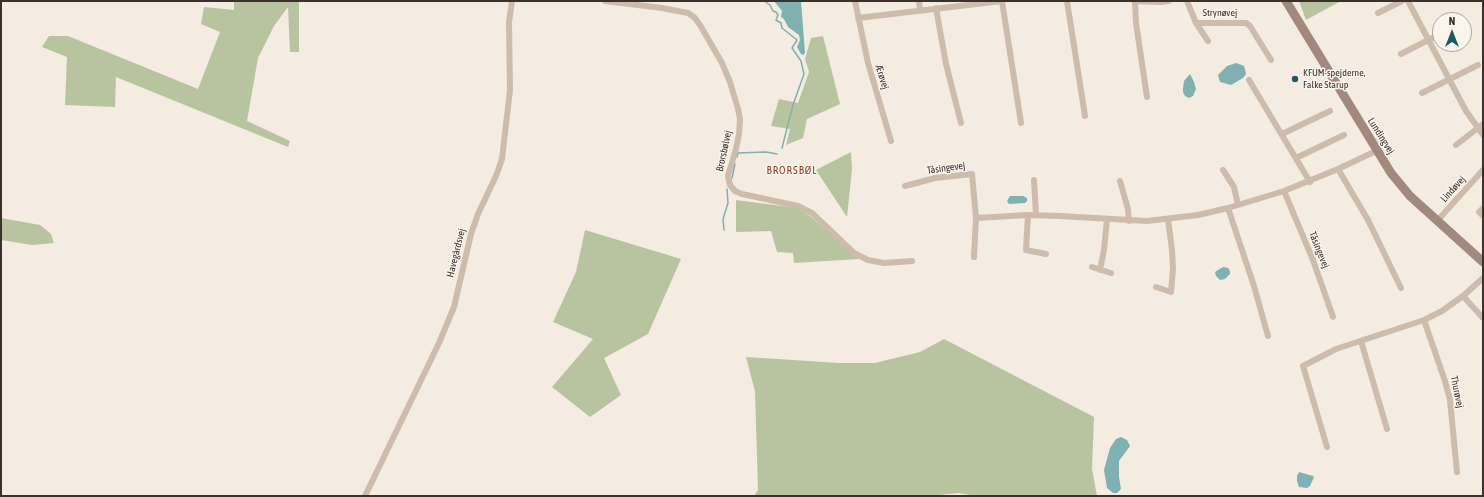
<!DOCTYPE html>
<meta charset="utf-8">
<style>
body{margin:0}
#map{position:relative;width:1484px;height:497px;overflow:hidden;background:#f4ebe1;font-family:"Asap Condensed",sans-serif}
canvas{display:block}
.frame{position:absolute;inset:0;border:2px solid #3b302b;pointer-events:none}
.north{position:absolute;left:1432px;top:12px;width:40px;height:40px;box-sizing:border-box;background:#fbf5ee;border:1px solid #aea6a0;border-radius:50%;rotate:0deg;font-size:11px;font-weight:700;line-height:16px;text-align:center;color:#3b302b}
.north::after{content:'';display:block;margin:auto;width:14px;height:18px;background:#1f5a5e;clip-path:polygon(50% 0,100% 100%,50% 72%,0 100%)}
</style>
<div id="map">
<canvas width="1484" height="497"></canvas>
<div class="frame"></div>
<div class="north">N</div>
</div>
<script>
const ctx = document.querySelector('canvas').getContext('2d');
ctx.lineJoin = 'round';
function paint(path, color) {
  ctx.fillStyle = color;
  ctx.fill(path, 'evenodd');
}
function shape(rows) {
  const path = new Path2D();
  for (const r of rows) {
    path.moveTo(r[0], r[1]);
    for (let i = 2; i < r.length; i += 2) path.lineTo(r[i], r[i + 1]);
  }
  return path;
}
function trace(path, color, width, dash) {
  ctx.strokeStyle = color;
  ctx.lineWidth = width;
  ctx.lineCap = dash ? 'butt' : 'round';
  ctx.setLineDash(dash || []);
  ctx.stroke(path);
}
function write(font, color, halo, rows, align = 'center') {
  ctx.font = font + ' "Asap Condensed",sans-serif';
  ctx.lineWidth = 3;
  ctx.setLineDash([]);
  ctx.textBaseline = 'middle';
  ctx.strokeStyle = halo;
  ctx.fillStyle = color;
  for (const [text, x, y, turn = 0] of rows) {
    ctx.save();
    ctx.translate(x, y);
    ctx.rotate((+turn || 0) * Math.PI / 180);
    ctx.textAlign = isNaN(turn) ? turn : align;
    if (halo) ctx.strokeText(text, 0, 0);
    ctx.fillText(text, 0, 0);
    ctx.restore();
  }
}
const green = shape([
 [234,1,299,1,299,52,290,52,288,7,274,26,258,58,247,121,290,141,288,147,116,77,115,107,65,105,67,57,42,47,49,36,68,36,198,89,220,32,201,24,204,7,234,10],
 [1299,1,1341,1,1306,20],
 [823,36,840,104,807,119,803,138,786,145,790,129,771,126,779,99,798,103,809,72,805,59,811,38],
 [851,152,852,169,847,217,816,170],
 [736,200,797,208,810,216,859,259,794,263,793,253,777,252,771,231,736,232],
 [1,218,40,225,51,234,54,243,32,245,1,240],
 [585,230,681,259,648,334,604,358,621,395,590,417,552,387,593,339,553,322,576,272],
 [944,339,1094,417,1092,469,1097,496,975,496,959,493,929,496,754,496,758,490,755,391,746,357,839,363,875,363,920,352]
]);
const water = shape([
 [774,1,801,1,805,53,803,55,801,54,797,47,800,40,799,35,788,27,784,19,781,17,782,11],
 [1236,63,1244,66,1246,74,1243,78,1231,85,1220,82,1218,75,1227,66],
 [1190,74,1194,82,1196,89,1193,96,1189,98,1185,96,1183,92,1183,88,1184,81],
 [1010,196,1023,196,1027,198,1027,201,1025,203,1009,204,1007,201],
 [1223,267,1228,268,1230,271,1230,274,1225,279,1220,280,1216,276,1215,272],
 [1121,437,1127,440,1130,446,1119,461,1119,477,1121,489,1117,493,1113,493,1107,488,1104,470,1110,448,1116,439],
 [1299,472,1313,476,1314,477,1310,486,1307,488,1299,487,1297,481,1297,476]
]);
const stream = shape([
 [764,1,770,5,773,11,776,12,778,15,776,20,781,23,782,28,797,40,792,48,801,61,804,74,793,105,782,148],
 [737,157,738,153,766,152,777,154],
 [732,178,735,164],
 [724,230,723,219,728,203,727,189]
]);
const street = shape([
 [605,1,662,8,688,13,695,18,700,25,722,63,730,82,738,109,740,119,739,134,736,149,728,176,730,185,735,191,742,194,798,206,812,213,854,253,868,260,884,263,912,261],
 [855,1,868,63,891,141],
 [919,1,920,10],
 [1002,1,1021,123],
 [1067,1,1085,116],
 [1134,1,1161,2,1169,1],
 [1135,1,1136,23,1147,97],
 [1187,1,1196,23,1208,41],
 [1408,1,1466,111,1483,135],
 [936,8,946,64,961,123],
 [1378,13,1402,1],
 [858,18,1002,1],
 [1196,23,1246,23,1250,26,1271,60],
 [1401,54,1440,34],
 [1249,80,1310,182],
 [1422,93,1478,65],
 [1282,134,1330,111],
 [1456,145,1483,124],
 [1296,158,1344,135],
 [1338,169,1368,220,1401,288],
 [1223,170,1234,187,1238,205],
 [1034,180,1036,215],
 [1120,181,1128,209,1129,221],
 [905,186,935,178,972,174,976,218,974,257],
 [1284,191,1313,260,1333,317],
 [1228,208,1254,286,1268,336],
 [1483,208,1479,212,1483,216],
 [1028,215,1026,250,1046,254],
 [976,218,1028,215,1060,216,1147,221,1198,215,1228,208,1284,191,1338,169,1376,151],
 [1437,221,1483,170],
 [1092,267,1111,273],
 [1100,270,1104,250,1107,219],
 [1156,287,1171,292,1173,269,1172,250,1168,219],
 [1463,296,1483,318],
 [1424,320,1445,381,1450,400,1457,472],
 [1361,341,1387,429],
 [1327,447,1303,366,1336,349,1424,320,1442,311,1463,296,1483,278],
 [365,496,439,343,454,307,471,234,478,214,496,176,502,159,510,90,509,22,512,1]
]);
const secondary = shape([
 [1286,1,1391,173,1410,196,1483,262]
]);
const markers = [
 [1295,79,4,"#1f5a5e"]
];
const streetNames = [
 ["Strynøvej",1220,13],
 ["Ærøvej",882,77,73],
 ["Lundingvej",1381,136,58],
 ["Brorsbølvej",724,151,-78],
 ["Tåsingevej",946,168,-8],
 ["Lindøvej",1453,189,-48],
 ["Tåsingevej",1319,250,68],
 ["Havegårdsvej",456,253,-76],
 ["Thurøvej",1457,392,78]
];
const poiNames = [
 ["KFUM-spejderne,",1303,73],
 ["Falke Starup",1303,85]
];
const neighbourhoodNames = [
 ["BRORSBØL",792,171]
];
paint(green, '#b8c4a0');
paint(water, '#7fb0b2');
trace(stream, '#7fb0b2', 1.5);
trace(street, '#cdbbac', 6);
trace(secondary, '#a18a7d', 9);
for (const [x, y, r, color] of markers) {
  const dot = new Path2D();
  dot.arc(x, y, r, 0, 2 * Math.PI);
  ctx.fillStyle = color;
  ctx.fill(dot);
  trace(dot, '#fbf5ee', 1.5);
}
write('10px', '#3b302b', '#fbf5ee', streetNames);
write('10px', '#3b302b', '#fbf5ee', poiNames, 'left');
ctx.letterSpacing = '1px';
write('11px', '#8c3b22', '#fbf5ee', neighbourhoodNames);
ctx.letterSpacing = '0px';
</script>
